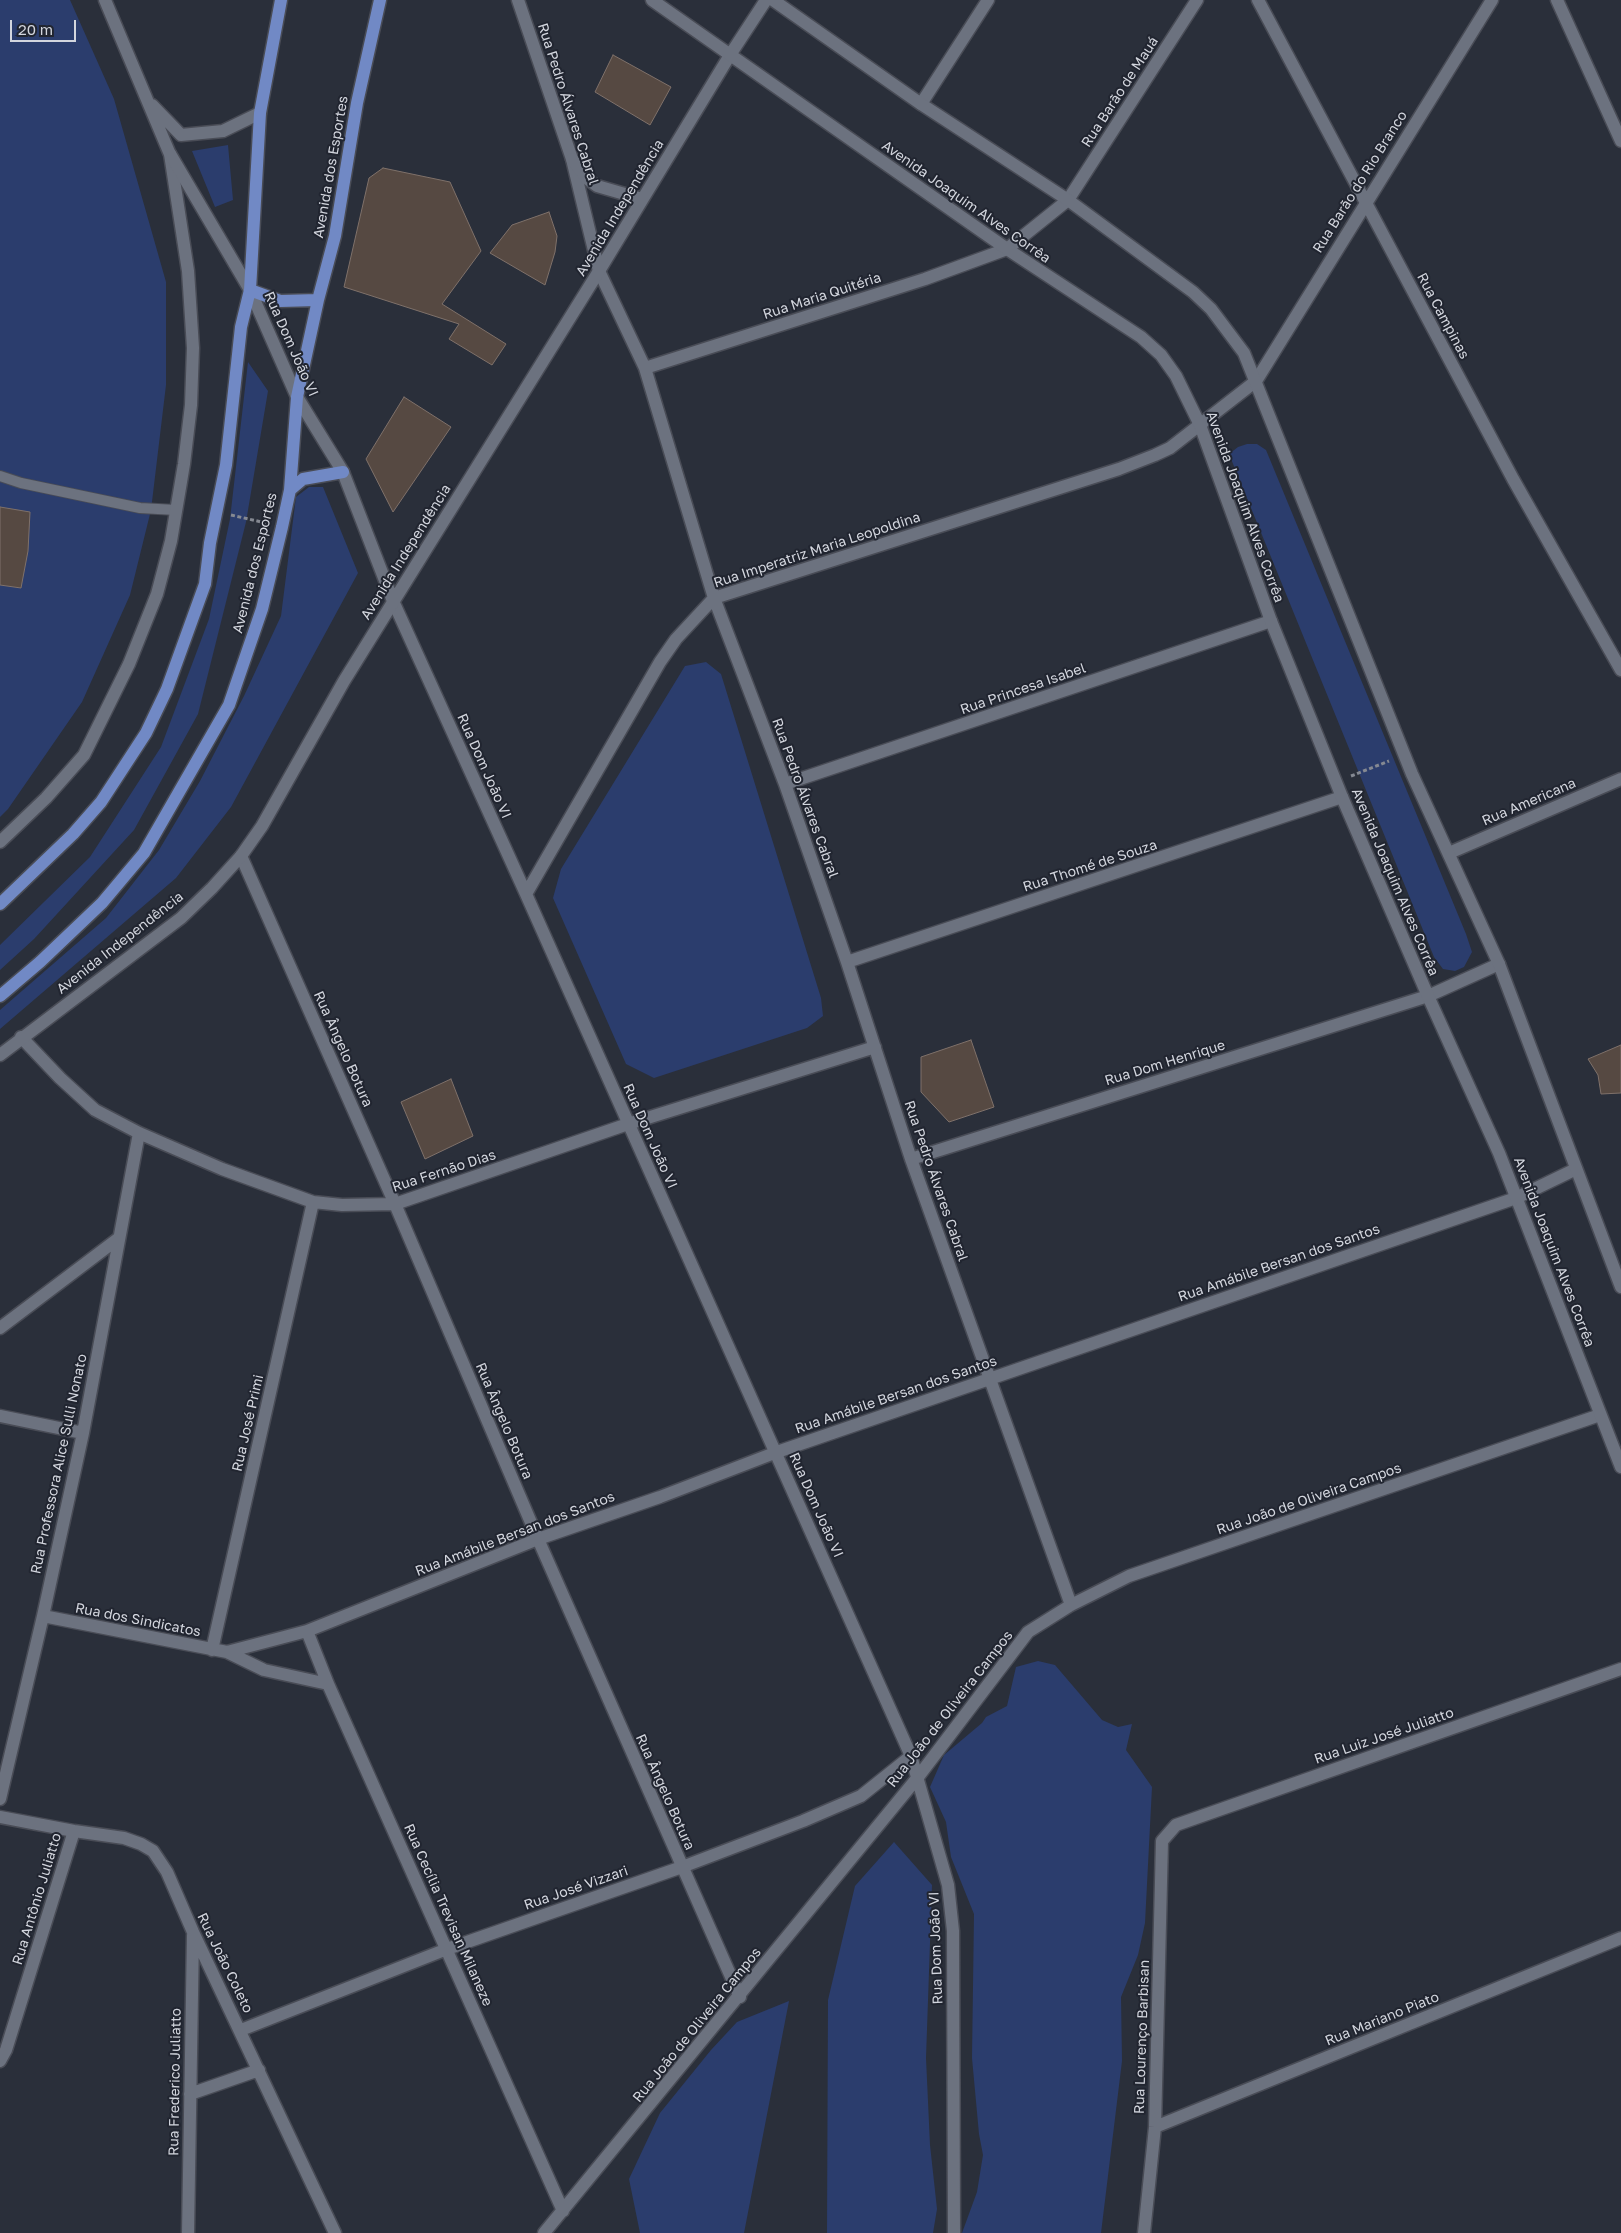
<!DOCTYPE html>
<meta charset="utf-8">
<style>
body{margin:0}
#map{position:relative;width:1621px;height:2233px;overflow:hidden;background:#2a2f3a;font-family:"Golos Text",sans-serif}
canvas{display:block}
.scale{position:absolute;left:10px;top:20px;width:66px;height:22px;box-sizing:border-box;border:2px solid #d3d6de;border-top:0;padding-left:6px;font-size:15px;line-height:18px;white-space:nowrap;color:#d3d6de;-webkit-text-stroke:4px #212530;paint-order:stroke}
</style>
<div id="map">
<canvas width="1621" height="2233"></canvas>
<div class="scale">20 m</div>
</div>
<script>
const ctx = document.querySelector('canvas').getContext('2d');
ctx.lineJoin = 'round';
function paint(path, color) {
  ctx.fillStyle = color;
  ctx.fill(path, 'evenodd');
}
function shape(rows) {
  const path = new Path2D();
  for (const r of rows) {
    path.moveTo(r[0], r[1]);
    for (let i = 2; i < r.length; i += 2) path.lineTo(r[i], r[i + 1]);
  }
  return path;
}
function trace(path, color, width, dash) {
  ctx.strokeStyle = color;
  ctx.lineWidth = width;
  ctx.lineCap = dash ? 'butt' : 'round';
  ctx.setLineDash(dash || []);
  ctx.stroke(path);
}
function write(font, color, halo, rows, align = 'center') {
  ctx.font = font + ' "Golos Text",sans-serif';
  ctx.lineWidth = 4;
  ctx.setLineDash([]);
  ctx.textBaseline = 'middle';
  ctx.strokeStyle = halo;
  ctx.fillStyle = color;
  for (const [text, x, y, turn = 0] of rows) {
    ctx.save();
    ctx.translate(x, y);
    ctx.rotate((+turn || 0) * Math.PI / 180);
    ctx.textAlign = isNaN(turn) ? turn : align;
    if (halo) ctx.strokeText(text, 0, 0);
    ctx.fillText(text, 0, 0);
    ctx.restore();
  }
}
const green = shape([
 [0,0,70,0,114,99,166,282,166,385,151,510,130,595,82,702,8,809,0,817],
 [228,145,233,200,215,207,192,151],
 [248,362,268,391,246,522,198,714,134,830,34,939,0,970,0,945,90,857,161,747,209,619,230,519],
 [1247,444,1257,444,1266,450,1466,934,1472,952,1464,967,1455,971,1443,969,1434,957,1229,454,1238,447],
 [309,487,323,487,358,573,231,807,176,878,0,1029,0,1010,106,918,159,850,200,781,244,696,281,616,296,497],
 [706,662,721,674,821,998,823,1016,807,1028,654,1078,626,1064,553,898,561,869,685,666],
 [1038,1661,1055,1665,1102,1720,1118,1727,1132,1724,1126,1750,1152,1787,1145,1923,1138,1955,1121,1997,1122,2061,1101,2233,962,2233,977,2192,983,2155,979,2134,972,2058,974,1914,951,1857,946,1822,930,1787,944,1755,982,1723,986,1717,1007,1706,1016,1667],
 [894,1842,932,1885,926,2058,930,2145,937,2209,933,2233,827,2233,828,2000,855,1886],
 [789,2001,744,2233,640,2233,629,2179,660,2113,711,2050,737,2022]
]);
const building = shape([
 [613,55,671,87,650,125,595,92,613,55],
 [383,168,450,182,481,251,442,304,506,344,492,365,449,339,459,324,344,287,369,178,383,168],
 [549,212,557,236,555,252,545,285,490,253,512,225,549,212],
 [404,397,451,427,393,512,366,459,404,397],
 [0,507,30,512,28,551,21,588,0,585,0,507],
 [971,1040,994,1107,949,1122,921,1092,921,1057,971,1040],
 [1621,1045,1621,1093,1601,1094,1598,1075,1588,1059,1621,1045],
 [451,1079,473,1136,425,1159,401,1102,451,1079]
]);
const path = shape([
 [231,515,266,523],
 [1351,776,1389,761]
]);
const service = shape([
 [0,476,21,483,140,508,176,510]
]);
const minor = shape([
 [518,0,572,159,599,271,645,368,714,598,785,784,847,962,911,1159,1071,1605],
 [1258,0,1513,479,1621,670],
 [1557,0,1621,141],
 [921,104,988,0],
 [645,368,925,279,1007,249,1068,200,1197,0],
 [393,601,526,894,911,1756,948,1885,953,1931,954,2233],
 [785,784,1271,621],
 [0,842,46,798,84,755,129,664,157,594,171,541,184,464,191,405,193,348,188,271,170,154],
 [1449,853,1621,779],
 [241,856,395,1204,538,1539,740,1997],
 [526,894,660,662,676,639,714,598,1119,469,1155,455,1170,448,1256,381,1492,0],
 [847,962,1342,797],
 [21,1037,60,1078,95,1110,139,1133,222,1169,313,1202,342,1205,395,1204,628,1124,875,1047],
 [911,1159,1428,996,1499,964],
 [0,1328,119,1238],
 [0,1416,83,1433],
 [43,1616,227,1652,307,1631,538,1539,660,1497,777,1452,1516,1198,1576,1169],
 [307,1631,328,1684,563,2211],
 [212,1650,313,1202],
 [227,1652,264,1670,328,1684],
 [0,1799,43,1616,83,1433,139,1133],
 [0,1817,74,1831,124,1838,141,1844,153,1851,167,1872,193,1932,335,2233],
 [241,2030,447,1949,682,1867,803,1821,861,1796,911,1756],
 [0,2061,6,2050,74,1831],
 [190,2094,259,2070],
 [1155,2127,1621,1938],
 [188,2233,193,1935],
 [544,2233,918,1777,1028,1632,1071,1605,1129,1576,1600,1415],
 [1144,2233,1155,2127,1162,1841,1176,1825,1621,1669]
]);
const tertiary = shape([
 [105,0,169,152,250,290,297,397,343,472,393,601],
 [152,105,181,135,223,131,260,113],
 [572,159,586,178,597,186,642,199],
 [0,1055,181,918,212,888,241,856,262,826,344,681,599,271,730,55]
]);
const secondary = shape([
 [652,0,1007,249,1141,337,1161,355,1176,376,1200,425,1271,621,1342,797,1428,996,1499,1153,1621,1467],
 [773,0,921,104,1068,200,1193,292,1211,309,1244,353,1412,774,1499,964,1621,1287],
 [730,55,766,0]
]);
const primary = shape([
 [250,290,280,301,318,300],
 [290,490,303,479,343,472],
 [0,904,73,834,101,802,146,733,167,689,205,584,210,543,226,465,241,327,250,290,260,113,281,0],
 [0,996,40,962,102,903,144,853,229,705,262,609,282,527,290,490,297,397,318,300,335,236,357,103,380,0]
]);
const streetNames = [
 ["Rua Barão de Mauá",1120,92,-57],
 ["Rua Pedro Álvares Cabral",568,104,72],
 ["Avenida dos Esportes",331,167,-80],
 ["Rua Barão do Rio Branco",1360,182,-58],
 ["Avenida Joaquim Alves Corrêa",966,202,35],
 ["Avenida Independência",620,208,-59],
 ["Rua Maria Quitéria",822,296,-18],
 ["Rua Campinas",1443,316,62],
 ["Rua Dom João VI",291,344,66],
 ["Avenida Joaquim Alves Corrêa",1245,507,70],
 ["Rua Imperatriz Maria Leopoldina",817,550,-18],
 ["Avenida Independência",406,552,-58],
 ["Avenida dos Esportes",255,563,-76],
 ["Rua Princesa Isabel",1023,689,-19],
 ["Rua Dom João VI",484,766,66],
 ["Rua Pedro Álvares Cabral",805,798,70],
 ["Rua Americana",1529,802,-23],
 ["Rua Thomé de Souza",1090,866,-18],
 ["Avenida Joaquim Alves Corrêa",1395,882,67],
 ["Avenida Independência",120,943,-38],
 ["Rua Ângelo Botura",343,1049,66],
 ["Rua Dom Henrique",1165,1063,-17],
 ["Rua Dom João VI",650,1136,66],
 ["Rua Fernão Dias",444,1171,-18],
 ["Rua Pedro Álvares Cabral",936,1181,71],
 ["Avenida Joaquim Alves Corrêa",1554,1252,69],
 ["Rua Amábile Bersan dos Santos",1279,1263,-19],
 ["Rua Amábile Bersan dos Santos",896,1395,-19],
 ["Rua Ângelo Botura",504,1421,67],
 ["Rua José Primi",248,1423,-77],
 ["Rua Professora Alice Sulli Nonato",59,1464,-78],
 ["Rua João de Oliveira Campos",1309,1499,-19],
 ["Rua Dom João VI",816,1505,66],
 ["Rua Amábile Bersan dos Santos",515,1534,-21],
 ["Rua dos Sindicatos",138,1620,11],
 ["Rua João de Oliveira Campos",950,1709,-52],
 ["Rua Luiz José Juliatto",1384,1736,-19],
 ["Rua Ângelo Botura",665,1792,66],
 ["Rua José Vizzari",576,1888,-19],
 ["Rua Antônio Juliatto",37,1899,-73],
 ["Rua Cecília Trevisan Milaneze",448,1915,66],
 ["Rua Dom João VI",936,1948,-92],
 ["Rua João Coleto",225,1963,64],
 ["Rua Mariano Piato",1382,2019,-22],
 ["Rua João de Oliveira Campos",697,2025,-51],
 ["Rua Lourenço Barbisan",1142,2037,-88],
 ["Rua Frederico Juliatto",175,2082,-89]
];
paint(green, '#2b3d6d');
paint(building, '#564942');
trace(building, '#7f716a', 1);
trace(service, '#494c56', 12);
trace(minor, '#494c56', 15);
trace(tertiary, '#494c56', 15);
trace(secondary, '#494c56', 15);
trace(primary, '#494c56', 15);
trace(path, '#858992', 3, [4, 2.5]);
trace(service, '#6c727f', 10);
trace(minor, '#6c727f', 12);
trace(tertiary, '#6c727f', 12);
trace(secondary, '#6c727f', 12);
trace(primary, '#7189c5', 12);
write('14px', '#d3d6de', '#212530', streetNames);
</script>
